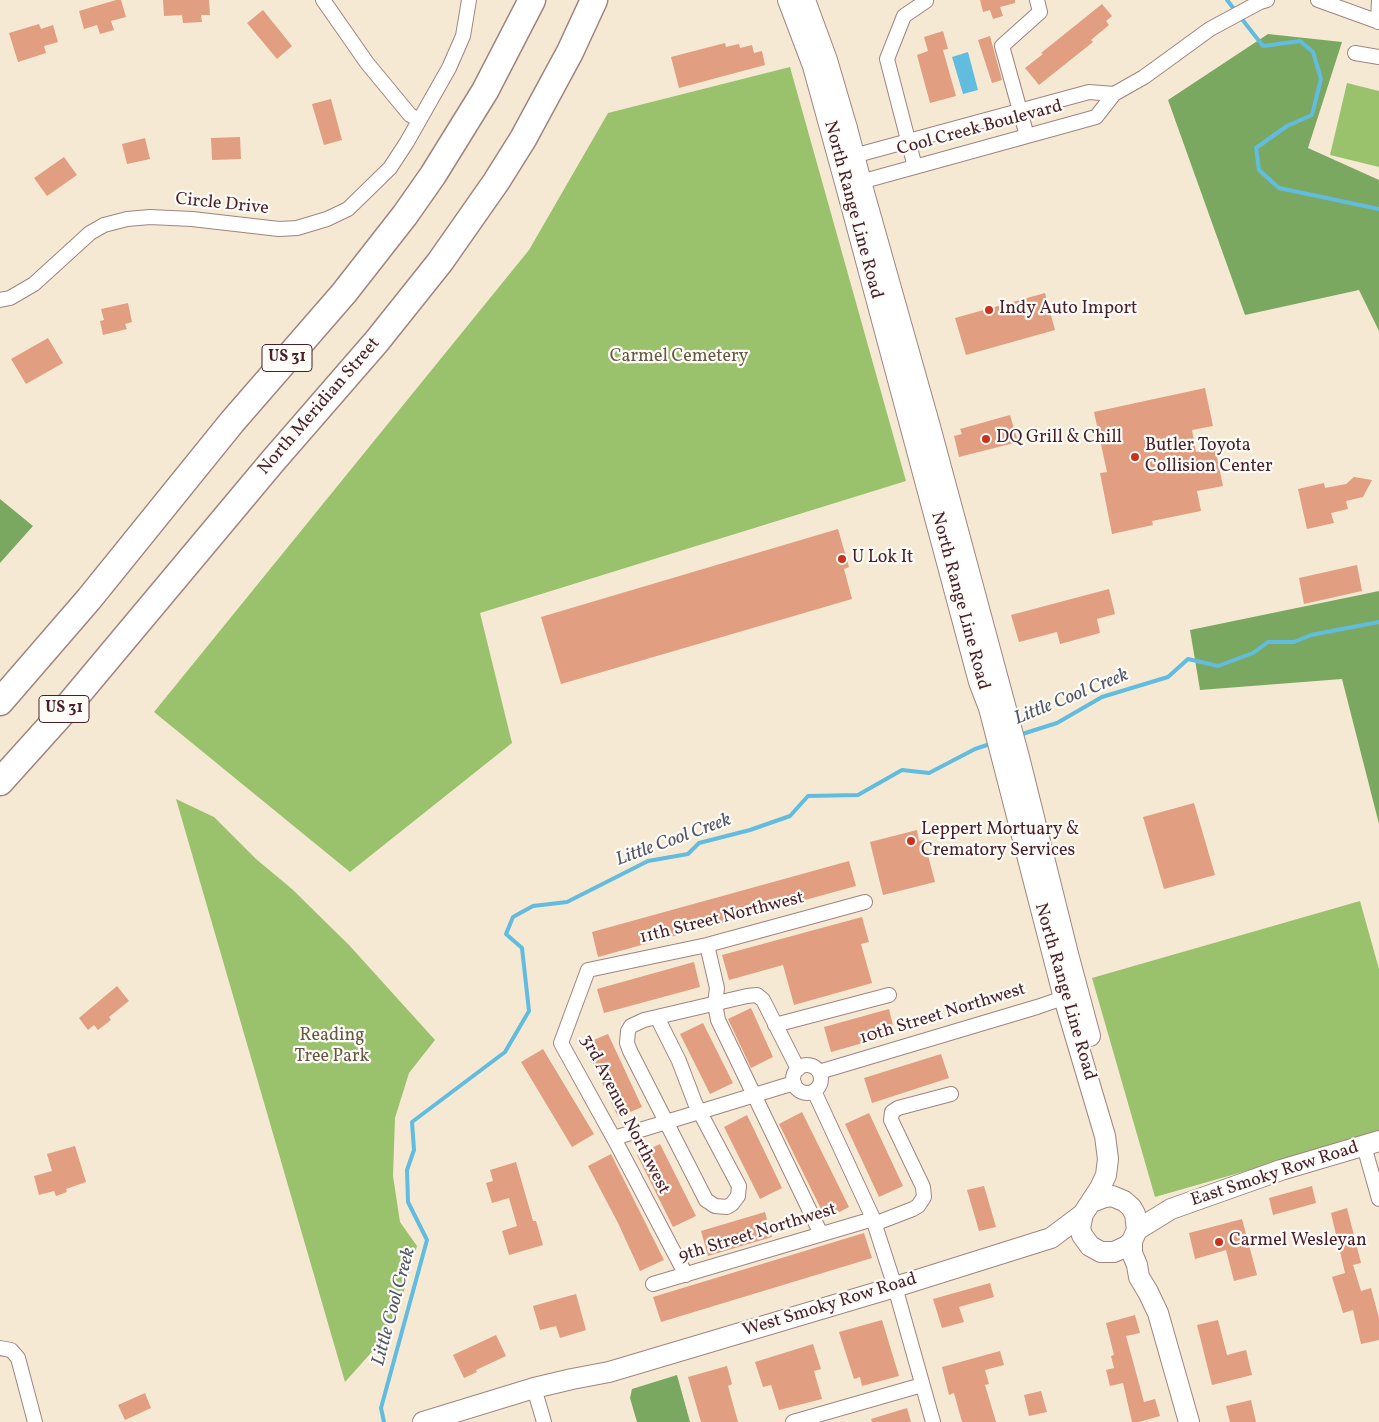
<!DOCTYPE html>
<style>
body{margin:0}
canvas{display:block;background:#f5e9d3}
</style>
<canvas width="1379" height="1422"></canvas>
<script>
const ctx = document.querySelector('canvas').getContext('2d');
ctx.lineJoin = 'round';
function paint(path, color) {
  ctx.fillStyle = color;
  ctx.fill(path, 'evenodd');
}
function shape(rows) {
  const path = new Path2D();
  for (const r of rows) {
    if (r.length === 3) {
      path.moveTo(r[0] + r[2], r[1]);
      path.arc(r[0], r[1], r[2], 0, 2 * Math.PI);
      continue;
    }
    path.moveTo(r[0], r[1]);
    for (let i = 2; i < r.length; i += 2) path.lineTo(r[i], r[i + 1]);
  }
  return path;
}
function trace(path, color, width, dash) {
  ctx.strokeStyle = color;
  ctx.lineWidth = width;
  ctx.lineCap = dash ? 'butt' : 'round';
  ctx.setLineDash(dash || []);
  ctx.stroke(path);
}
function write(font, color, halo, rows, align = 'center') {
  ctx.font = font + ' Vollkorn,serif';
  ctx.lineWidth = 4.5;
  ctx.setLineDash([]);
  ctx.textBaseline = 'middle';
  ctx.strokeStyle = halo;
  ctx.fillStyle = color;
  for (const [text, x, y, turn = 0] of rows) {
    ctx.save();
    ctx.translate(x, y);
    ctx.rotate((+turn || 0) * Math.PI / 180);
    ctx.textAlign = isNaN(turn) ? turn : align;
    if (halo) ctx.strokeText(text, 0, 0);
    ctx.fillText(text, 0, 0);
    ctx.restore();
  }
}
const green = shape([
 [790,67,906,481,480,613,512,743,350,872,154,712,529,250,608,113],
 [1347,83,1379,91,1379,167,1330,155],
 [176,799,214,817,256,859,292,889,349,945,435,1040,409,1073,395,1118,393,1176,400,1222,417,1246,400,1304,378,1345,345,1382],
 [1360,901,1379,969,1379,1133,1155,1197,1092,978]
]);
const forest = shape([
 [1268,34,1342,42,1308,148,1379,180,1379,331,1359,290,1245,315,1168,100],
 [0,499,33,526,0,563],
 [1379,591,1379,824,1342,679,1200,690,1190,630],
 [677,1375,690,1422,637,1422,630,1398,632,1389]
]);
const water = shape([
 [968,52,978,90,963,94,952,57]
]);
const stream = shape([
 [1227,0,1263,46,1300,41,1313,52,1321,79,1312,115,1287,126,1256,148,1259,170,1279,188,1379,209],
 [1019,735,1057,723,1102,697,1168,677,1188,659,1218,666,1253,653,1268,642,1294,642,1311,635,1379,622],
 [384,1422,381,1408,427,1240,408,1202,407,1170,414,1150,412,1122,505,1052,529,1011,522,948,506,934,513,917,533,906,567,902,648,861,688,854,699,843,750,830,790,816,808,796,858,795,902,770,929,773,975,749,993,743]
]);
const building = shape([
 [116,0,121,0,126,17,111,21,114,30,100,34,97,25,84,29,79,11],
 [163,0,209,0,210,15,201,15,202,22,183,23,182,15,164,16],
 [980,0,1015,0,1015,3,1000,7,1003,16,993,19,990,10,983,12],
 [1102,4,1112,16,1106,21,1109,25,1091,40,1093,42,1039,85,1025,68,1043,54,1041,53],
 [263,10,292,46,277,59,247,23],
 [39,24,41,29,53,25,58,42,44,46,46,53,18,62,9,33],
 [943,31,948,49,943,50,956,96,930,103,917,55,928,51,924,37],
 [990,36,1002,80,992,83,978,40],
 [725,43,726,47,739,44,740,48,752,45,754,53,762,51,765,65,679,88,671,57],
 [331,99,342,140,324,145,312,104],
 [240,137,241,159,212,160,211,138],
 [145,138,150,159,127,164,122,144],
 [64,157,77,175,47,196,34,178],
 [1045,293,1055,330,966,355,955,318],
 [128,303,132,322,125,324,127,329,103,335,100,321,104,320,101,309],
 [48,338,63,363,26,384,11,359],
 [1205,388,1213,426,1192,430,1196,452,1215,448,1223,486,1197,491,1201,511,1152,521,1153,525,1112,534,1100,473,1107,472,1094,412],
 [1010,415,1018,442,959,457,954,436,962,434,960,429],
 [1354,477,1372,480,1363,497,1346,501,1348,509,1331,513,1334,523,1307,529,1298,489,1324,483,1325,488,1346,484],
 [838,529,849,567,844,569,852,599,561,684,541,617],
 [1357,565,1362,591,1304,604,1299,578],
 [1109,589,1115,614,1097,619,1100,633,1060,644,1057,632,1019,642,1011,615],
 [1194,803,1215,875,1164,889,1143,817],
 [917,830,919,841,924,840,935,882,883,895,870,842],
 [849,861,856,886,598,957,592,932],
 [862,917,869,942,861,944,872,983,794,1005,783,965,729,980,722,955],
 [694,962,700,987,604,1013,597,989],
 [117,986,129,1001,109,1017,111,1020,98,1030,94,1025,88,1030,79,1018],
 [751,1008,773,1057,751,1068,728,1019],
 [889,1009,895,1034,831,1052,824,1027],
 [703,1023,733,1083,710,1094,680,1034],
 [608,1034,642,1107,618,1117,584,1044],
 [543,1049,594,1134,572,1147,521,1062],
 [941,1054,949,1078,872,1103,864,1078],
 [802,1112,849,1207,826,1219,779,1124],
 [869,1113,903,1186,879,1197,845,1124],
 [747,1115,782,1188,760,1199,724,1127],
 [660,1144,696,1216,673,1227,637,1155],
 [75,1146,86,1182,66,1189,67,1192,56,1196,54,1191,39,1195,34,1176,52,1171,47,1154],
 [611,1154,664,1260,640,1271,618,1223,588,1166],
 [516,1162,533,1221,536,1221,543,1245,509,1255,502,1231,517,1226,509,1198,492,1203,486,1183,493,1181,490,1170],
 [984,1186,996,1227,979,1231,967,1190],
 [1312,1186,1316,1203,1273,1215,1269,1198],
 [1347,1208,1361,1263,1353,1265,1361,1291,1371,1288,1379,1318,1379,1340,1361,1344,1353,1310,1343,1313,1332,1277,1345,1273,1331,1213],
 [765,1212,772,1237,708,1256,701,1231],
 [1242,1219,1257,1275,1234,1281,1226,1250,1195,1259,1189,1233],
 [864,1233,872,1258,661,1322,653,1297],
 [990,1283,994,1297,959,1307,964,1322,942,1328,933,1299],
 [576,1294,586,1330,560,1338,556,1326,540,1330,533,1306],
 [1135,1315,1140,1333,1126,1336,1144,1402,1155,1399,1160,1416,1139,1422,1132,1422,1123,1383,1110,1386,1106,1370,1114,1368,1111,1356,1114,1355,1106,1323],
 [882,1320,899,1376,862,1386,860,1377,854,1379,839,1332],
 [1218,1320,1227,1355,1246,1350,1252,1375,1212,1385,1197,1325],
 [496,1335,506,1356,476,1370,477,1372,464,1378,453,1355],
 [813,1344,821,1369,814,1371,822,1399,779,1410,771,1385,763,1387,755,1362],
 [1000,1351,1004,1365,985,1370,989,1384,985,1385,996,1422,962,1422,954,1393,949,1395,942,1367],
 [727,1366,732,1384,728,1386,738,1422,701,1422,688,1377],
 [1041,1391,1047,1412,1029,1416,1024,1395],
 [145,1393,151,1408,125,1420,118,1405],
 [1251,1400,1256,1422,1230,1422,1226,1406],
 [907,1408,911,1422,872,1422,871,1419]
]);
const street = shape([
 [323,0,367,63,410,115,419,120],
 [1318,0,1379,22],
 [1378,22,1379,0],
 [1355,53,1379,57],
 [1027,136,1002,46,1040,12,1037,0],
 [846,158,1089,92,1114,94],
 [915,167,887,59,904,16,926,1,926,0],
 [853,184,1096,117,1114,94,1144,77,1210,29,1260,2,1267,0],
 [0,300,10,298,34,284,90,233,104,225,127,219,150,217,192,219,279,229,297,228,327,219,348,209,390,168,407,142,449,68,463,36,469,0],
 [707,945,717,988,715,1004,718,1020,821,1234],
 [657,1017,679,1061,695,1103,739,1186,738,1196,732,1204,727,1207,715,1206,706,1200,630,1051,627,1043,628,1031,631,1026,644,1020,747,996,757,995,763,1000,798,1069],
 [775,1025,889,995],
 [807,1079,14],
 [819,1072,1037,1007,1072,995],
 [814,1091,872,1216,895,1287,933,1422],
 [614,1138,794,1083],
 [1364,1146,1379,1199],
 [874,1224,913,1209,918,1206,924,1197,923,1187,891,1120,892,1112,898,1108,951,1094],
 [686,1275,618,1146,561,1043,588,970,707,945,865,902],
 [653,1284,873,1219],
 [0,1348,11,1350,18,1358,35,1422],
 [534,1388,544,1422],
 [793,1422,922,1385]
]);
const secondary = shape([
 [788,0,813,66,846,186,979,682,989,708,1064,998,1105,1136,1108,1159,1106,1175,1100,1188,1083,1214,1080,1228,1082,1235,1090,1246,1101,1252,1114,1252,1127,1246,1132,1241,1137,1230,1135,1214,1131,1207,1124,1201,1112,1196,1105,1197,1092,1202],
 [805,0,827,60,847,128,861,182,929,423,1019,757,1068,954,1090,1036],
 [1137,1230,1171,1209,1281,1170,1379,1141],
 [1132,1241,1132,1253,1137,1265,1139,1277,1148,1292,1158,1313,1189,1422],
 [423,1422,534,1388,572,1379,609,1372,895,1287,1051,1238,1083,1214]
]);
const highway = shape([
 [0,702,89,599,232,422,344,293,405,215,433,175,485,91,532,0],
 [0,782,63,712,272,462,377,341,440,262,496,182,523,139,570,52,594,0]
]);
const markers = [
 [989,310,5,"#c8321e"],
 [986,439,5,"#c8321e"],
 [1135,457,5,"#c8321e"],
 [842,559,5,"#c8321e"],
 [911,841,5,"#c8321e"],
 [1219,1242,5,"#c8321e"]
];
const shields = [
 [287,358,50],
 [64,709,50]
];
const shieldNames = [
 ["US 31",287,358],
 ["US 31",64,709]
];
const streetNames = [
 ["Cool Creek Boulevard",980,129,-15],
 ["Circle Drive",222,205,6],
 ["North Range Line Road",852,210,75],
 ["North Meridian Street",320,407,-49],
 ["North Range Line Road",959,601,75],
 ["11th Street Northwest",722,919,-14],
 ["North Range Line Road",1064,992,74],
 ["10th Street Northwest",943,1015,-17],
 ["3rd Avenue Northwest",624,1115,63],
 ["East Smoky Row Road",1275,1175,-18],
 ["9th Street Northwest",758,1234,-17],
 ["West Smoky Row Road",830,1306,-17]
];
const poiNames = [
 ["Indy Auto Import",999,310],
 ["DQ Grill & Chill",996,439],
 ["Butler Toyota",1145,447],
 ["Collision Center",1145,468],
 ["U Lok It",852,559],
 ["Leppert Mortuary &",921,831],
 ["Crematory Services",921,852],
 ["Carmel Wesleyan",1229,1242]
];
const parkNames = [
 ["Carmel Cemetery",679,358],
 ["Reading",332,1037],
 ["Tree Park",332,1058]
];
const waterNames = [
 ["Little Cool Creek",1072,698,-22],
 ["Little Cool Creek",674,841,-20],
 ["Little Cool Creek",395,1307,-75]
];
paint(green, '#9ac26d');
paint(forest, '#7ba860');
paint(water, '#62bcdf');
trace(stream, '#62bcdf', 4);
paint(building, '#e19e80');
trace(street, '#a0847f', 16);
trace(secondary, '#a0847f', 22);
trace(highway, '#a0847f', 29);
trace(street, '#fff', 14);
trace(secondary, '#fff', 20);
trace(highway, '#fff', 26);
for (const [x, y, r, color] of markers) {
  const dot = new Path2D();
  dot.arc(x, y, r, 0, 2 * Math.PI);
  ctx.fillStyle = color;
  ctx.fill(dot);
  trace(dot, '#fdfcf7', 2);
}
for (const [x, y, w] of shields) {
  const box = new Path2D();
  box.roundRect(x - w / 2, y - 13.5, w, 27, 4);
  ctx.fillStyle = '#fdfcf7';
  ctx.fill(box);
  trace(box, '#4a1f2b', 1);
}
write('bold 16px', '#4a1f2b', null, shieldNames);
write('18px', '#4a1f2b', '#fdfcf7', streetNames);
write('18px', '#4a1f2b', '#fdfcf7', poiNames, 'left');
write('18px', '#665842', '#fdfcf7', parkNames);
write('italic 19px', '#52566a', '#fdfcf7', waterNames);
</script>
